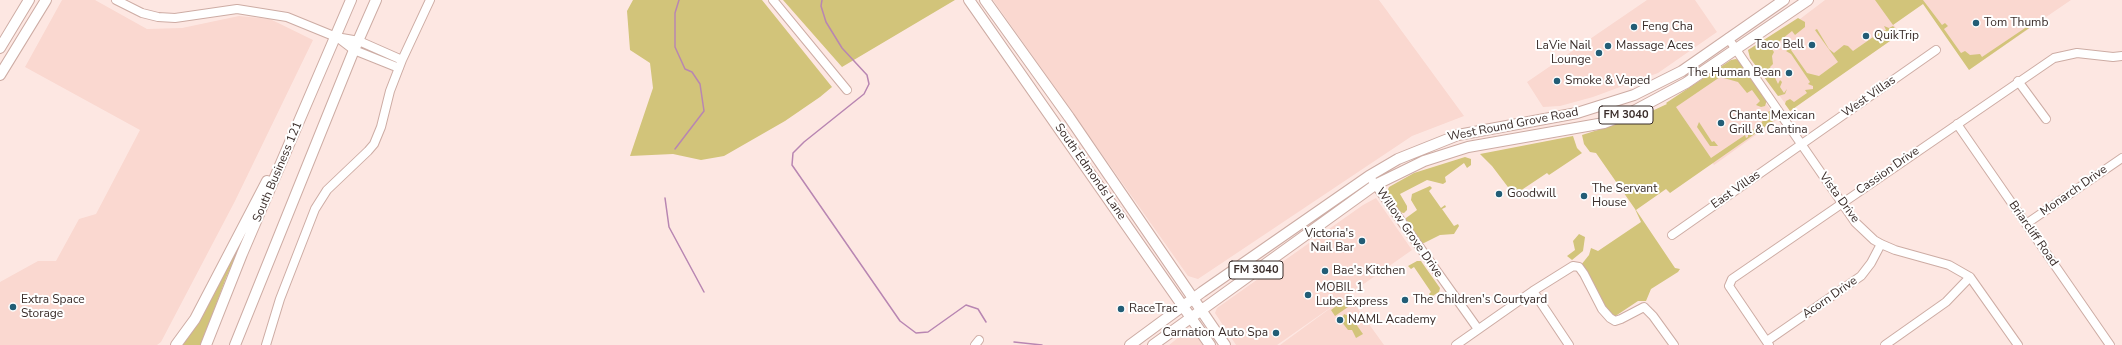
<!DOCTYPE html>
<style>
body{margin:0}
canvas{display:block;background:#fde7e2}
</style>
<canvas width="2122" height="345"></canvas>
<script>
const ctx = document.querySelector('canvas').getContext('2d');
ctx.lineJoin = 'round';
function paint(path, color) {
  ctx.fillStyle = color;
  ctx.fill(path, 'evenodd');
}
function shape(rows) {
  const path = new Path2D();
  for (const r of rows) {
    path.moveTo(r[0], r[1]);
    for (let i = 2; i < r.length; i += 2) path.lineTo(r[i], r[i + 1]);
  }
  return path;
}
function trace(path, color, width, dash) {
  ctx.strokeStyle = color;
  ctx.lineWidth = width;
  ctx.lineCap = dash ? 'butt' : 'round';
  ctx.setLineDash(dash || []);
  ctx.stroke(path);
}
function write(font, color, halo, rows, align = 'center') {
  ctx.font = font + ' "Nunito Sans",sans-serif';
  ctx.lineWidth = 4;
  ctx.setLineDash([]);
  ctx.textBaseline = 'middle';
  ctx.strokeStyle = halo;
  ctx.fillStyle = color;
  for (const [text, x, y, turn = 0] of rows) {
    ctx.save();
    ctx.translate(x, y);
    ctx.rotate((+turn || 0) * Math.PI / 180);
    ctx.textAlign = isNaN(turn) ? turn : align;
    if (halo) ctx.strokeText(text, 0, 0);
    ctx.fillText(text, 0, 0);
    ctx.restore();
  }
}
const built = shape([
 [62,0,95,0,147,29,182,28,239,16,270,19,313,40,235,201,161,342,157,345,0,345,0,282,38,261,56,261,79,219,96,214,140,130,25,67],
 [993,0,1379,0,1464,116,1412,136,1198,279,1188,276],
 [1647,0,1695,0,1717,32,1658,73,1593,97,1560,106,1543,107,1527,82],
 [1825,0,1877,0,1900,34,1790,110,1750,56,1748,50,1800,19],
 [1922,0,2071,0,1970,69],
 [1735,64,1778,119,1714,165,1674,107],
 [1376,198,1412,250,1348,295,1384,345,1280,345,1347,296,1277,345,1236,345,1215,313,1217,308,1363,205],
 [1193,326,1204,345,1169,345]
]);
const green = shape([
 [633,0,762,0,832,87,820,97,785,121,724,156,701,160,673,154,630,156,653,88,650,63,630,50,627,11],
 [783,0,955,0,842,67],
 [1875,0,1923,0,1942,25,1945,23,1948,26,1944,29,1961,53,1965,51,1970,55,1980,54,1982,57,2034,22,2035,24,1969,70,1923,4,1893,25],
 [1798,18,1805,22,1805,27,1795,35,1792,31,1782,39,1785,43,1781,40,1771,48,1774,52,1772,56,1773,64,1770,67,1778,84,1780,80,1782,82,1780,87,1784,93,1787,89,1785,94,1778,96,1750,58,1748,50],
 [1884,26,1889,28,1893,26,1900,34,1790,111,1785,104,1786,101,1790,99,1794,102,1807,93,1805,90,1813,89,1813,86,1808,84,1810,82,1791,54,1786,51,1795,46,1791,50,1807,73,1819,76,1838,62,1815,30,1817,29,1829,49,1834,53,1844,45,1848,46,1853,51,1879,33,1886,30],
 [1736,59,1740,61,1767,100,1765,106,1761,107,1756,105,1760,101,1752,90,1747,93,1738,82,1720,77,1676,107,1711,158,1745,135,1746,138,1748,137,1748,133,1760,125,1769,111,1773,111,1779,117,1670,193,1666,189,1636,210,1675,268,1680,269,1678,272,1651,289,1646,301,1638,301,1614,317,1609,315,1581,265,1589,255,1591,248,1598,251,1641,222,1635,209,1596,153,1590,152,1584,144,1582,135,1639,117,1667,104,1666,103,1731,60],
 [1699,122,1712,142,1714,141,1718,146,1710,146,1697,127],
 [1573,136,1577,148,1582,153,1549,175,1547,173,1514,195,1492,166,1480,154],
 [1465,157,1471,159,1471,165,1467,168,1464,163,1445,177,1446,182,1443,184,1427,180,1400,194,1407,206,1407,210,1404,213,1398,212,1388,198,1387,192,1389,187,1414,173],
 [1430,186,1432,188,1429,191,1441,208,1445,205,1446,207,1442,209,1454,226,1458,224,1459,226,1454,234,1440,235,1424,243,1420,243,1406,222,1406,218,1417,210,1411,200,1412,194],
 [248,228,226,278,201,345,179,345],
 [1579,234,1585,237,1583,251,1572,260,1567,256,1575,250,1573,241],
 [1417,261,1421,261,1423,264,1440,288,1439,292,1431,297,1429,294,1431,292,1414,267,1411,269,1408,266],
 [1343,301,1348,307,1335,316,1331,310],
 [1344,314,1351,317,1363,334,1356,338,1352,330,1348,330,1341,321]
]);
const stream = shape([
 [822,0,821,6,826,22,842,48,867,75,869,84,864,94,804,142,793,153,792,165,900,321,916,333,928,332,966,305,978,309,986,322],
 [675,149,704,111,700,84,692,72,685,69,675,47,675,13,679,0],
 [665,198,669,227,704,292],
 [1014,342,1042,345]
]);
const minor = shape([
 [116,0,142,13,158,17,175,18,237,9,287,17,336,37,359,41,402,60],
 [773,0,847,90],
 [337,37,354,50,399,68],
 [1728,38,1855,222,1874,240,1881,244,1895,250,1949,265,1970,277,2018,345],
 [2018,81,2046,119],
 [1957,124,2110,345],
 [1372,180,1478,329],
 [2026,224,2122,158],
 [1672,235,1936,50],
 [1533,291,1569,345],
 [1767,341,1861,276,1871,263,1881,244],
 [266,345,280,299,315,209,327,190,368,151,374,144,381,127,390,91,402,60,430,0],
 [975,345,979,340],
 [1456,345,1533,291,1573,266,1579,267,1584,274,1602,309,1610,318,1615,321,1621,319,1644,307,1653,316,1674,345],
 [1769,345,1729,286,1732,279,2054,58,2077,53,2113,57,2122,56],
 [1885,345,1946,302,1970,277]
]);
const major = shape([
 [969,0,1210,345],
 [985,0,1069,117,1225,345],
 [0,48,29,0],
 [0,75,46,0],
 [176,345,195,319,267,181],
 [206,345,242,254,351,0],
 [235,345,354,50,376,0],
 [1130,345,1202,292,1369,176,1398,159,1458,135,1577,113,1634,95,1682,71,1784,0],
 [1153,345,1375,185,1424,161,1468,147,1604,123,1630,113,1686,83,1808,0]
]);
const markers = [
 [1976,23,4,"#225d76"],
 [1634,27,4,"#225d76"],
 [1866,36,4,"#225d76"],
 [1812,45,4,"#225d76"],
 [1608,46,4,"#225d76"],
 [1599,53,4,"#225d76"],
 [1789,73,4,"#225d76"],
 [1557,81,4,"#225d76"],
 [1721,123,4,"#225d76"],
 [1499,194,4,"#225d76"],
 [1584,196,4,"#225d76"],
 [1362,241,4,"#225d76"],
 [1325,271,4,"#225d76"],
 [1308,295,4,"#225d76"],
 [1405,300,4,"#225d76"],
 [13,307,4,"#225d76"],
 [1121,309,4,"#225d76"],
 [1340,320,4,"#225d76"],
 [1276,333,4,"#225d76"]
];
const shields = [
 [1626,115,54],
 [1256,270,54]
];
const shieldNames = [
 ["FM 3040",1626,115],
 ["FM 3040",1256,270]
];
const poiNames = [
 ["Tom Thumb",1984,23],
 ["Feng Cha",1642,27],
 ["QuikTrip",1874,36],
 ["Taco Bell",1804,45,"right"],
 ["LaVie Nail",1591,46,"right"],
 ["Lounge",1591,60,"right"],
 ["Massage Aces",1616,46],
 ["The Human Bean",1781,73,"right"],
 ["Smoke & Vaped",1565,81],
 ["Chante Mexican",1729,116],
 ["Grill & Cantina",1729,130],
 ["The Servant",1592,189],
 ["House",1592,203],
 ["Goodwill",1507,194],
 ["Victoria's",1354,234,"right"],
 ["Nail Bar",1354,248,"right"],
 ["Bae's Kitchen",1333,271],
 ["MOBIL 1",1316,288],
 ["Lube Express",1316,302],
 ["Extra Space",21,300],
 ["Storage",21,314],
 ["The Children's Courtyard",1413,300],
 ["RaceTrac",1129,309],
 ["NAML Academy",1348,320],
 ["Carnation Auto Spa",1268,333,"right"]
];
const streetNames = [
 ["West Villas",1869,97,-35],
 ["West Round Grove Road",1513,125,-11],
 ["Cassion Drive",1888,171,-35],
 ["South Business 121",278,172,-67],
 ["South Edmonds Lane",1090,172,55],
 ["East Villas",1736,190,-35],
 ["Monarch Drive",2074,191,-35],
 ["Vista Drive",1839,198,54],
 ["Willow Grove Drive",1409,233,55],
 ["Briarcliff Road",2033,234,55],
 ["Acorn Drive",1830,298,-35]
];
paint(built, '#fad8d0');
paint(green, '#d2c47a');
trace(stream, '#b886b2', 1.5);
trace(minor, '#cdaca4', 10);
trace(major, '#cdaca4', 12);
trace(minor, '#fff', 8);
trace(major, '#fff', 10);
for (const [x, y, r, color] of markers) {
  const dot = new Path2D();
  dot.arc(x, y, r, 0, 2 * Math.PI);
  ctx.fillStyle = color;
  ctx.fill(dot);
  trace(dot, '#fff', 1.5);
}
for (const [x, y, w] of shields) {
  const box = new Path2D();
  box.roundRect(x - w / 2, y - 9, w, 18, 3);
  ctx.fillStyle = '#fff';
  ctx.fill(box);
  trace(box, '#392c29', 1);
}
write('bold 11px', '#392c29', null, shieldNames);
write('12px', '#392c29', '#fff', poiNames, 'left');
write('12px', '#392c29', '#fff', streetNames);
</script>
